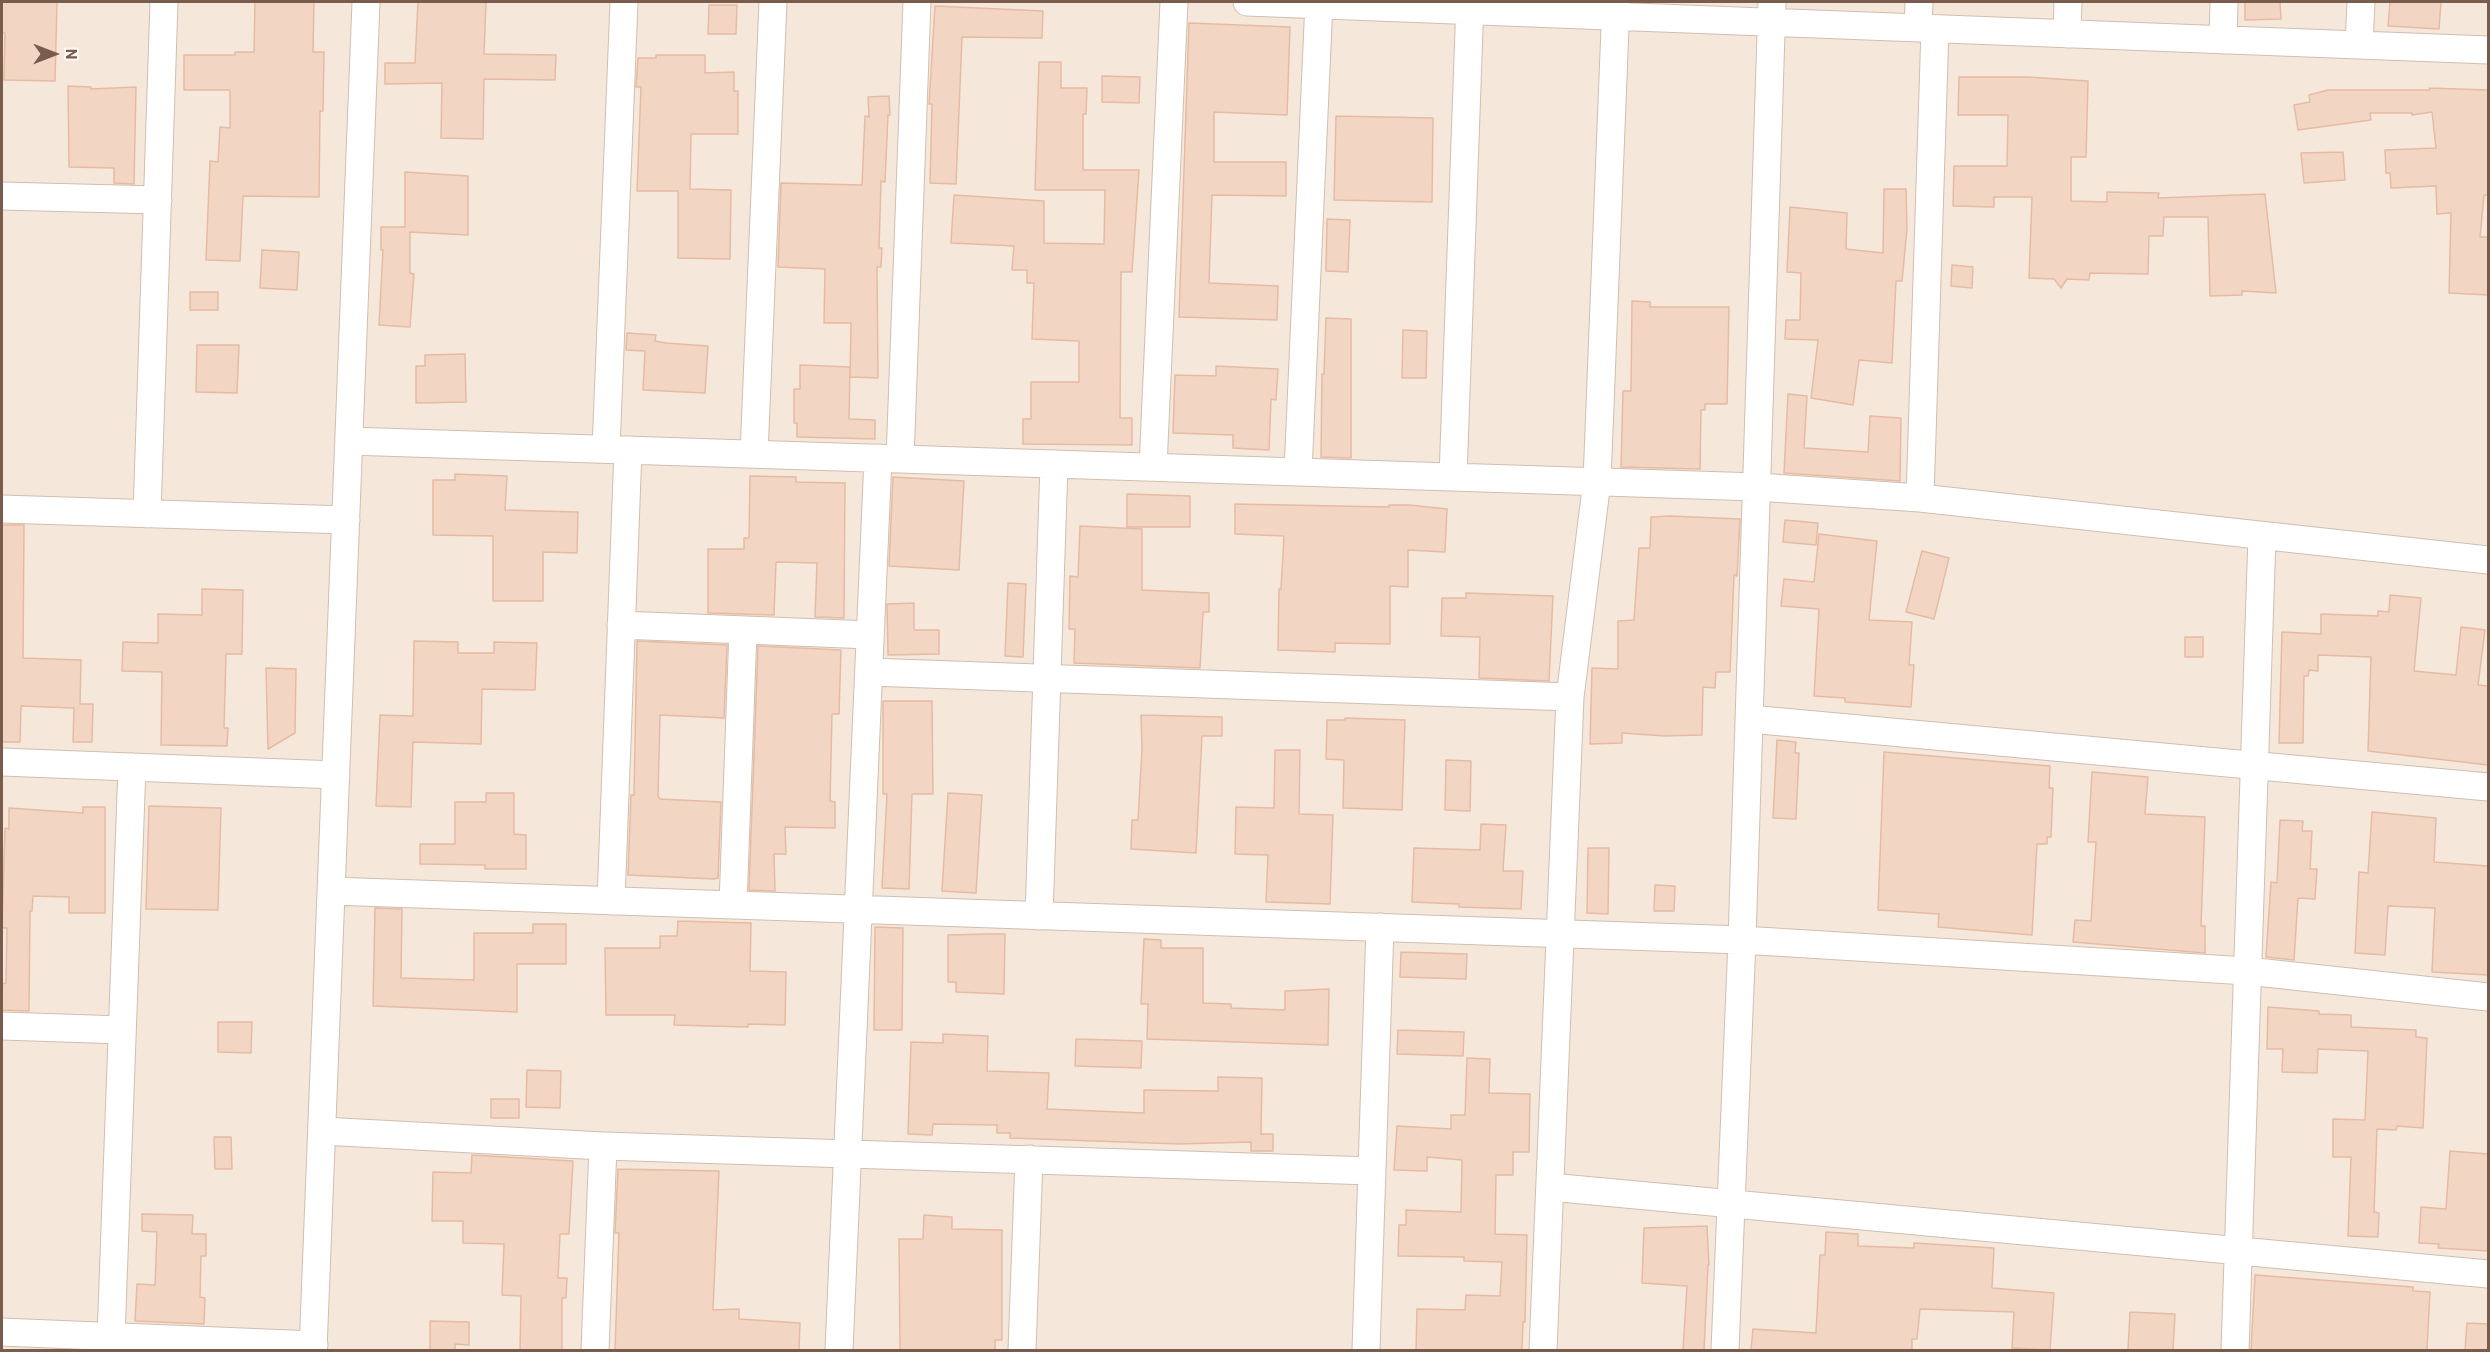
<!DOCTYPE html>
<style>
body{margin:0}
#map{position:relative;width:2490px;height:1352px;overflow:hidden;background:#fdf6ec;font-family:Barlow,sans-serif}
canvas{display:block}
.frame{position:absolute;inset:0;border:3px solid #7a5c4d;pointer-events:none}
.north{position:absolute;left:24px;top:24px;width:60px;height:60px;-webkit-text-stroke:4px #fffaf3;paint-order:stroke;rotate:90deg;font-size:16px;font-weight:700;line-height:24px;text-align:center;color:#7a5c4d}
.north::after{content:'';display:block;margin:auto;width:21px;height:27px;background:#7a5c4d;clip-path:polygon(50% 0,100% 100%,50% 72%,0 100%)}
</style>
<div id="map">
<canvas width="2490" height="1352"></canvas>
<div class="frame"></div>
<div class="north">N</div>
</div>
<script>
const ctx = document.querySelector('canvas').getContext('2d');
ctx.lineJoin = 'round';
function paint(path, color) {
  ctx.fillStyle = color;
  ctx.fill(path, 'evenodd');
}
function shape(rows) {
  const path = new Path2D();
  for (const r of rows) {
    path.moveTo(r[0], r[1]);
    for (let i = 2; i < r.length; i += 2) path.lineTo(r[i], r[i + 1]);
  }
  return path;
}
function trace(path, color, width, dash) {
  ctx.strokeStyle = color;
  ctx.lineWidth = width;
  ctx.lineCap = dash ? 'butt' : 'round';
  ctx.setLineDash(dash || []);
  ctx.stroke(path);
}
const residential = shape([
 [2,2,2488,2,2488,1350,2,1350]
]);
const building = shape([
 [2,2,57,2,55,81,4,80,5,33,2,33,2,2],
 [255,2,314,2,313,52,324,52,323,111,320,111,319,197,243,196,240,261,206,260,210,161,218,162,220,127,230,128,230,90,184,90,184,55,235,55,235,52,254,52,255,2],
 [418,2,486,2,484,54,556,55,555,80,484,79,483,139,441,138,442,83,385,84,385,63,415,63,418,2],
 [2245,2,2280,2,2281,19,2245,20,2245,2],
 [2390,2,2441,2,2439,29,2388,26,2390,2],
 [709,5,737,5,736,34,708,34,709,5],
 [935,6,1043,11,1042,38,962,37,956,184,930,183,932,104,929,104,935,6],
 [1189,23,1290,27,1287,115,1214,112,1214,162,1286,162,1286,196,1212,195,1209,283,1278,286,1277,320,1179,317,1189,23],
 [656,55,705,55,705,73,734,72,734,91,738,91,738,134,691,134,690,189,731,190,730,259,678,258,678,191,637,191,641,87,636,87,638,58,656,58,656,55],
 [1039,62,1061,62,1061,88,1087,88,1086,114,1083,114,1083,170,1139,170,1132,272,1121,272,1120,418,1132,418,1132,445,1023,444,1023,419,1031,419,1031,382,1079,382,1079,341,1032,339,1034,283,1027,283,1027,270,1012,270,1014,246,951,243,954,195,1044,201,1044,243,1104,244,1105,190,1035,190,1039,62],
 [1102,76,1140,77,1139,103,1102,102,1102,76],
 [1959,77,2028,77,2088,81,2086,157,2071,157,2071,201,2107,202,2107,192,2159,193,2158,198,2265,194,2276,293,2242,291,2242,295,2210,296,2208,217,2164,217,2163,236,2149,236,2148,274,2090,273,2089,280,2067,279,2061,288,2054,279,2029,278,2032,197,1994,197,1994,207,1953,206,1954,166,2007,166,2008,115,1958,115,1959,77],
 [68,86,91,87,91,89,136,87,134,184,114,183,114,168,69,167,68,86],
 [2429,88,2488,90,2488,195,2484,195,2480,237,2488,237,2488,295,2449,293,2451,213,2437,214,2436,186,2391,188,2390,173,2386,173,2385,150,2436,148,2432,112,2412,115,2412,113,2370,113,2371,120,2298,130,2294,105,2310,102,2309,95,2328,90,2430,90,2429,88],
 [889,96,890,115,888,115,885,182,881,181,879,248,882,248,881,267,877,267,878,378,850,377,851,323,824,323,825,269,778,267,781,183,862,185,865,116,869,117,868,97,889,96],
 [1336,116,1433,118,1432,202,1334,200,1336,116],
 [2343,152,2345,180,2304,183,2301,153,2343,152],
 [405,172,468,176,468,235,410,232,410,273,414,274,410,327,379,325,383,250,381,250,381,227,405,227,405,172],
 [1884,189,1906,189,1907,229,1902,281,1896,281,1892,363,1859,360,1853,405,1811,398,1818,340,1785,339,1786,320,1800,320,1801,273,1787,272,1790,207,1847,213,1846,249,1883,253,1884,189],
 [1327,219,1350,220,1348,272,1326,271,1327,219],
 [262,250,299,252,297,290,260,288,262,250],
 [1952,265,1973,267,1972,288,1951,286,1952,265],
 [190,292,218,292,218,310,190,310,190,292],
 [1632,301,1650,302,1650,307,1729,307,1727,404,1705,404,1705,410,1701,410,1700,469,1621,467,1623,391,1631,391,1632,301],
 [1326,318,1351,319,1351,458,1321,457,1322,374,1324,374,1326,318],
 [1403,330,1427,331,1426,378,1402,378,1403,330],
 [627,333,656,335,655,341,666,343,708,346,705,393,643,390,645,351,626,350,627,333],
 [197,345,239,345,237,393,196,392,197,345],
 [465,354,466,402,416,403,416,366,425,366,425,355,465,354],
 [800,365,850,367,849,419,875,420,875,439,797,437,797,423,794,423,794,389,800,389,800,365],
 [1216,366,1278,369,1276,400,1271,399,1269,450,1233,448,1233,435,1173,433,1175,375,1216,376,1216,366],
 [1788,394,1807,396,1804,448,1868,452,1870,416,1901,418,1900,481,1784,473,1788,394],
 [455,474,507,476,505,510,578,512,577,553,543,552,543,601,493,601,493,536,433,535,433,480,455,480,455,474],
 [750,476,796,477,796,482,845,483,844,618,815,617,817,563,776,562,774,615,708,613,708,549,744,549,744,538,749,538,750,476],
 [893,477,964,481,959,570,889,566,893,477],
 [1127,494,1190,496,1190,527,1127,527,1127,494],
 [1235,504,1389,507,1389,505,1409,505,1447,509,1445,552,1408,550,1408,587,1390,586,1390,644,1335,643,1335,652,1278,650,1279,589,1281,589,1284,536,1235,534,1235,504],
 [1670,516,1740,519,1737,576,1734,575,1730,672,1716,672,1715,688,1703,687,1702,735,1664,736,1622,733,1622,743,1590,744,1592,668,1618,669,1618,621,1634,620,1639,548,1650,548,1651,517,1670,516],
 [1785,520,1818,523,1816,545,1783,542,1785,520],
 [2,525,24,525,23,658,81,660,80,704,93,704,92,742,73,742,74,708,21,706,20,742,2,742,2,525],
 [1080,526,1142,529,1142,590,1209,593,1209,612,1203,612,1200,668,1074,663,1075,629,1069,629,1070,576,1078,577,1080,526],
 [1819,534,1877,541,1869,620,1912,622,1909,665,1914,665,1911,707,1845,702,1845,698,1814,696,1819,609,1781,606,1784,579,1814,582,1819,534],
 [1922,551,1949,558,1934,619,1906,612,1922,551],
 [1008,583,1026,584,1023,657,1005,656,1008,583],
 [202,589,243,590,242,654,226,654,224,728,228,728,227,746,161,745,162,672,122,671,123,642,158,643,158,614,202,615,202,589],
 [1466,593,1553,596,1549,681,1479,678,1480,637,1441,636,1442,598,1466,598,1466,593],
 [2390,595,2421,598,2414,671,2456,675,2461,627,2485,630,2478,685,2488,686,2488,765,2368,751,2371,657,2318,655,2318,671,2309,670,2308,676,2304,676,2303,743,2279,743,2282,632,2321,634,2321,614,2378,616,2378,611,2389,612,2390,595],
 [914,603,914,630,939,630,939,654,888,655,887,604,914,603],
 [2185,637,2203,637,2203,657,2185,657,2185,637],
 [414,641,458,642,458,653,494,653,494,642,537,643,535,690,482,689,481,744,413,742,411,807,376,806,380,715,413,716,414,641],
 [637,641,727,645,724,718,660,715,658,796,660,799,721,802,718,878,714,879,628,875,631,795,634,795,637,641],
 [758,646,841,650,839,714,832,714,830,801,835,802,835,828,785,827,786,854,774,854,775,891,749,890,758,646],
 [266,668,296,669,295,733,268,749,266,668],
 [883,701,932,701,933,794,912,794,909,889,882,888,887,794,883,794,883,701],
 [1141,715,1222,717,1222,736,1202,736,1196,853,1131,849,1132,820,1138,820,1142,749,1141,715],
 [1345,718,1405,720,1402,810,1343,808,1344,760,1326,759,1327,720,1345,720,1345,718],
 [1777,740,1796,742,1795,753,1799,753,1796,819,1773,818,1777,740],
 [1275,750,1300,750,1299,814,1333,815,1330,904,1266,902,1268,855,1235,854,1236,807,1274,808,1275,750],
 [1884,752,2050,766,2049,788,2053,788,2051,837,2047,837,2047,844,2037,844,2032,935,1938,927,1939,914,1878,910,1884,752],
 [1446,760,1471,761,1470,811,1445,810,1446,760],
 [2092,772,2148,777,2145,814,2205,817,2201,926,2205,926,2205,953,2073,942,2075,920,2091,921,2096,842,2088,842,2092,772],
 [486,793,514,793,514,834,526,835,526,869,485,869,485,865,420,864,420,844,455,844,455,802,486,802,486,793],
 [948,793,982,795,976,893,942,891,948,793],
 [149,806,221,808,218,910,146,909,149,806],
 [83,807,105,807,105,913,69,913,69,897,33,896,32,911,30,911,29,1011,2,1010,2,984,6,983,7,928,2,928,5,828,9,829,9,808,83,813,83,807],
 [2372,812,2436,818,2434,862,2488,866,2488,975,2432,972,2435,908,2388,906,2385,955,2355,953,2359,872,2368,873,2372,812],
 [2280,820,2303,821,2302,831,2312,831,2310,869,2317,869,2315,899,2298,898,2294,960,2266,957,2271,882,2277,883,2280,820],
 [1481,824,1506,825,1503,871,1523,871,1521,909,1459,907,1459,904,1412,902,1414,848,1480,850,1481,824],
 [1588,848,1609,848,1608,914,1587,913,1588,848],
 [1655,885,1675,886,1674,911,1654,911,1655,885],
 [375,908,402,909,401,978,474,980,474,933,533,933,533,924,566,924,566,964,517,964,517,1012,373,1006,375,908],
 [678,921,751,923,750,971,786,972,785,1025,748,1024,748,1027,674,1025,675,1015,606,1015,605,948,660,948,660,936,677,936,678,921],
 [875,927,903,928,902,1030,874,1030,875,927],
 [987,934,1005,934,1004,994,956,992,956,982,948,982,948,935,987,934],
 [1144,939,1161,940,1161,948,1203,948,1203,1003,1231,1004,1231,1008,1285,1010,1285,991,1329,989,1328,1045,1147,1039,1148,1004,1141,1004,1144,939],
 [1401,952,1467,954,1466,979,1400,977,1401,952],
 [2268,1007,2319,1011,2319,1014,2351,1015,2351,1027,2416,1030,2416,1037,2427,1038,2423,1128,2397,1126,2396,1130,2377,1129,2374,1212,2379,1213,2378,1237,2348,1236,2351,1157,2333,1157,2333,1119,2365,1120,2368,1051,2318,1049,2317,1073,2282,1072,2283,1049,2267,1049,2268,1007],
 [218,1022,252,1022,251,1053,218,1052,218,1022],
 [1398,1030,1464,1032,1463,1056,1397,1054,1398,1030],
 [943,1034,988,1036,987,1071,1049,1073,1047,1109,1144,1113,1144,1090,1218,1091,1218,1077,1262,1078,1261,1134,1273,1134,1273,1151,1251,1151,1251,1142,1179,1144,1010,1138,1010,1133,997,1133,997,1125,933,1124,932,1135,908,1134,911,1042,943,1043,943,1034],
 [1076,1039,1142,1041,1141,1068,1075,1066,1076,1039],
 [1467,1058,1490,1059,1489,1093,1530,1094,1529,1152,1513,1152,1513,1175,1496,1175,1495,1234,1527,1235,1525,1322,1523,1322,1522,1350,1416,1350,1417,1309,1465,1310,1466,1295,1500,1296,1502,1262,1464,1261,1464,1257,1398,1256,1399,1225,1406,1225,1406,1210,1461,1212,1462,1160,1427,1157,1427,1171,1394,1170,1397,1126,1451,1129,1451,1115,1465,1115,1467,1058],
 [527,1070,561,1071,560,1108,526,1107,527,1070],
 [491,1099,519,1099,519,1118,491,1118,491,1099],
 [214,1137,231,1137,232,1169,215,1169,214,1137],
 [2450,1151,2488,1154,2488,1251,2438,1248,2439,1244,2419,1243,2421,1207,2446,1209,2450,1151],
 [472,1155,573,1161,569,1234,560,1234,558,1278,567,1278,566,1298,562,1298,562,1350,520,1350,521,1296,502,1295,504,1244,463,1243,463,1221,432,1221,433,1172,471,1173,472,1155],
 [618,1169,719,1171,713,1310,739,1309,739,1319,800,1323,799,1350,615,1350,619,1233,615,1233,618,1169],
 [142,1214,193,1215,192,1234,206,1234,206,1256,201,1256,200,1297,205,1298,204,1324,135,1321,137,1284,155,1285,157,1232,142,1231,142,1214],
 [924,1215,952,1217,952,1229,1002,1230,1002,1340,995,1340,995,1350,900,1350,899,1239,923,1239,924,1215],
 [1707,1226,1709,1265,1708,1265,1704,1350,1683,1350,1687,1286,1642,1283,1644,1228,1707,1226],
 [1826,1232,1858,1234,1858,1246,1914,1248,1914,1243,1994,1248,1992,1288,2054,1293,2050,1350,2012,1348,2014,1312,1920,1309,1917,1339,1912,1339,1912,1350,1751,1350,1753,1329,1816,1333,1820,1255,1825,1255,1826,1232],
 [2255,1275,2413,1287,2413,1291,2430,1292,2427,1350,2251,1350,2255,1275],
 [2130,1312,2175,1314,2173,1350,2128,1350,2130,1312],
 [430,1321,469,1322,469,1345,455,1344,455,1350,430,1350,430,1321],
 [2467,1323,2488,1324,2488,1350,2465,1350,2467,1323]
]);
const street = shape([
 [1247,2,2488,50],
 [1918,28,1919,2],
 [2067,34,2068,2],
 [2223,40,2224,2],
 [2359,45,2361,2],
 [2,196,158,200],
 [349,441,1757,487,1920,498,2488,560],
 [606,449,624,2],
 [754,454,773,2],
 [900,459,917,2],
 [1153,467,1174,2],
 [1298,472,1319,2],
 [1453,477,1470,2],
 [1920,498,1935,29],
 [2,509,346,520],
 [147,514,164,2],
 [621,625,870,635],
 [869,672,1570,697],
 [1750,719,2488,787],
 [2,762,336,775],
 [331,891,1742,940,2247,971,2488,997],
 [611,901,628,450],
 [733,905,743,630],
 [1039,916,1054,464],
 [2,1026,122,1030],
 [322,1131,603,1146,1372,1171],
 [1550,1187,2488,1274],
 [2,1332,314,1345],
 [111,1337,132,767],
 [313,1350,366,2],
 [595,1350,603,1146],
 [839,1350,878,458],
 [1022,1350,1029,1159],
 [1366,1350,1380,927],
 [1543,1350,1570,697,1597,481,1616,2],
 [1725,1350,1742,940,1772,2],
 [2235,1350,2262,536]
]);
paint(residential, '#f5e8da');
paint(building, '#f3d5c3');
trace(building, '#e6bba3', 1.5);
trace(street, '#d1beb0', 29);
trace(street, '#fff', 27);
</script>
